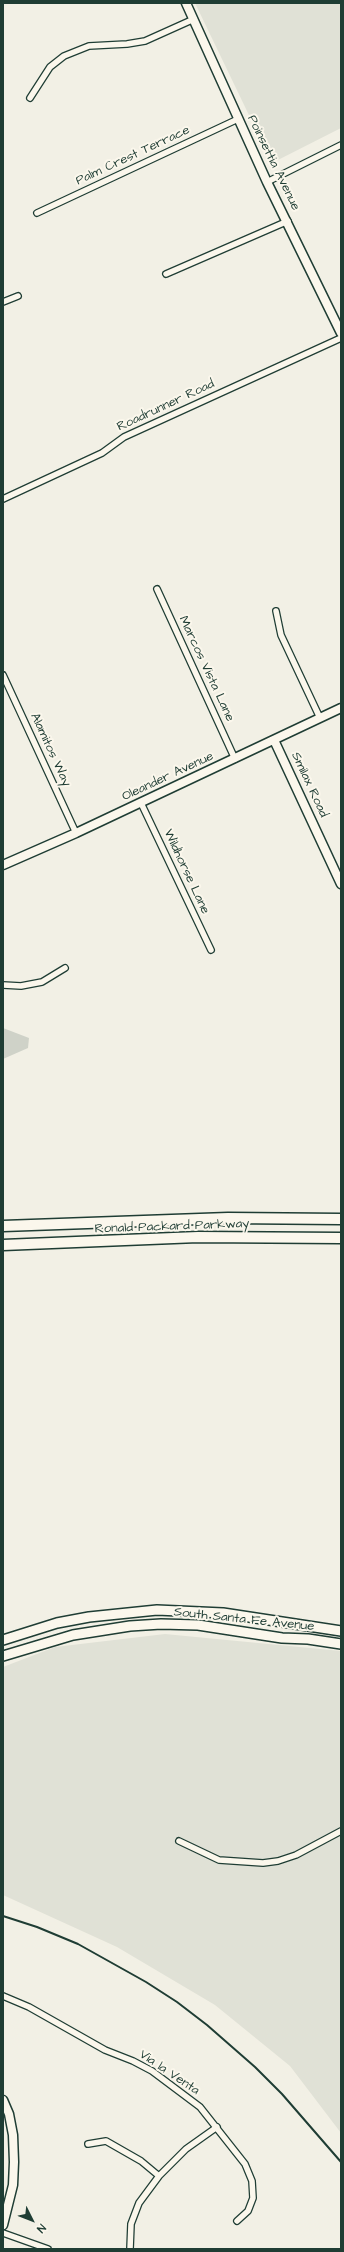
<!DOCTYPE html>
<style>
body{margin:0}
#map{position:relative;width:344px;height:2252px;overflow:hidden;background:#f2f0e5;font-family:"Architects Daughter",sans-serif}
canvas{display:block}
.frame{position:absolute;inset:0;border:4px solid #1f3d34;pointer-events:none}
.north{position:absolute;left:12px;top:2200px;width:40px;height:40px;-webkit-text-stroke:3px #fbf7ec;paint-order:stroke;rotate:132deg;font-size:11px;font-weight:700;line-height:16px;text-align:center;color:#1f3d34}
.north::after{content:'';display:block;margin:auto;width:14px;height:18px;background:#1f3d34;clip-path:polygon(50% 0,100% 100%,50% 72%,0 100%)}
</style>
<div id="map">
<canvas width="344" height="2252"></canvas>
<div class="frame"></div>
<div class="north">N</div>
</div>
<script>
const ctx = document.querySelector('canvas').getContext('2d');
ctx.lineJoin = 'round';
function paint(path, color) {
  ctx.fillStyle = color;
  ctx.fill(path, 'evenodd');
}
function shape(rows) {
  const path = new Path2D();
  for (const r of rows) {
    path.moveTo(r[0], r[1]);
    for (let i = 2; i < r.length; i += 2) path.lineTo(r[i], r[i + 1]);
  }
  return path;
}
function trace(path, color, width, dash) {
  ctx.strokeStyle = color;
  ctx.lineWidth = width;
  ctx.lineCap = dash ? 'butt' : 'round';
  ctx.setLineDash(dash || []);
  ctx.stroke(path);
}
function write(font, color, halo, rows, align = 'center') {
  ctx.font = font + ' "Architects Daughter",sans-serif';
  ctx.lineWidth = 4;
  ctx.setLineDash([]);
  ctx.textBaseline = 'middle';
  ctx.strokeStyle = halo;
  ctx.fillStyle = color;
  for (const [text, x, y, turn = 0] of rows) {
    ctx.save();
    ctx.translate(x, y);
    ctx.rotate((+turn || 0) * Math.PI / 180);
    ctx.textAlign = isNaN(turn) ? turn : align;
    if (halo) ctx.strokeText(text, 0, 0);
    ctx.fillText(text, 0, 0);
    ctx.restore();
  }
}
const built = shape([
 [195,3,341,3,341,128,272,163],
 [165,1634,341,1651,341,2133,290,2066,215,2005,117,1947,3,1895,3,1667,55,1647]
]);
const green = shape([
 [3,1028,29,1038,28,1048,3,1059]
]);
const street = shape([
 [30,98,50,67,64,56,89,46,127,44,145,41,194,19],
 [267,182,341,145],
 [37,213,238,119],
 [166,274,288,221],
 [3,302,18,296],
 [3,499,102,453,124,437,341,338],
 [157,589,235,759],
 [276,611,281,635,320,718],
 [3,675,76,833],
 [141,803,211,950],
 [3,985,21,986,42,982,65,968],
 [179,1841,219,1860,263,1863,278,1861,296,1855,341,1831],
 [3,1996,29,2007,105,2050,133,2061,152,2071,200,2107,245,2164,252,2181,253,2198,248,2211,237,2221],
 [88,2144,106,2141,141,2161,159,2176],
 [3,2233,48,2249],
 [130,2249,131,2224,139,2203,159,2176,186,2149,217,2127]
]);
const secondary = shape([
 [186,3,267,182,341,333],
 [274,740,341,884],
 [3,865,76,833,341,708],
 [3,2100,9,2114,13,2135,14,2162,13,2185,3,2225]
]);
const primary = shape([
 [3,1640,57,1623,89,1617,157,1610,223,1613,341,1631],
 [3,1656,73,1635,130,1626,161,1624,198,1625,282,1638,308,1639,341,1644]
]);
const highway = shape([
 [3,1226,228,1218,341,1219],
 [3,1245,198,1237,341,1238]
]);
const rail = shape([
 [3,1916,37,1927,78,1944,146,1982,177,2002,207,2025,255,2067,282,2094,341,2162]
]);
const streetNames = [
 ["Palm Crest Terrace",133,156,-25],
 ["Poinsettia Avenue",273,163,64],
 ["Roadrunner Road",166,406,-25],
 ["Marcos Vista Lane",206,669,65],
 ["Alamitos Way",50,750,65],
 ["Oleander Avenue",168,777,-25],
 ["Smilax Road",309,785,65],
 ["Wildhorse Lane",186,872,65],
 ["Ronald Packard Parkway",172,1227,-2],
 ["South Santa Fe Avenue",244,1620,6],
 ["Via la Venta",169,2073,34]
];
paint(built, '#e0e1d6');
paint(green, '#cfd2c8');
trace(street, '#1f3d34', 8);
trace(secondary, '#1f3d34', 11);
trace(primary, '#1f3d34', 12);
trace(highway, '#1f3d34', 13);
trace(street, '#fbf7ec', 5.5);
trace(secondary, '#fbf7ec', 8);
trace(primary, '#fbf7ec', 9);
trace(highway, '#fbf7ec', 10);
trace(rail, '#1f3d34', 2);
write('13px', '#1f3d34', '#fbf7ec', streetNames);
</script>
